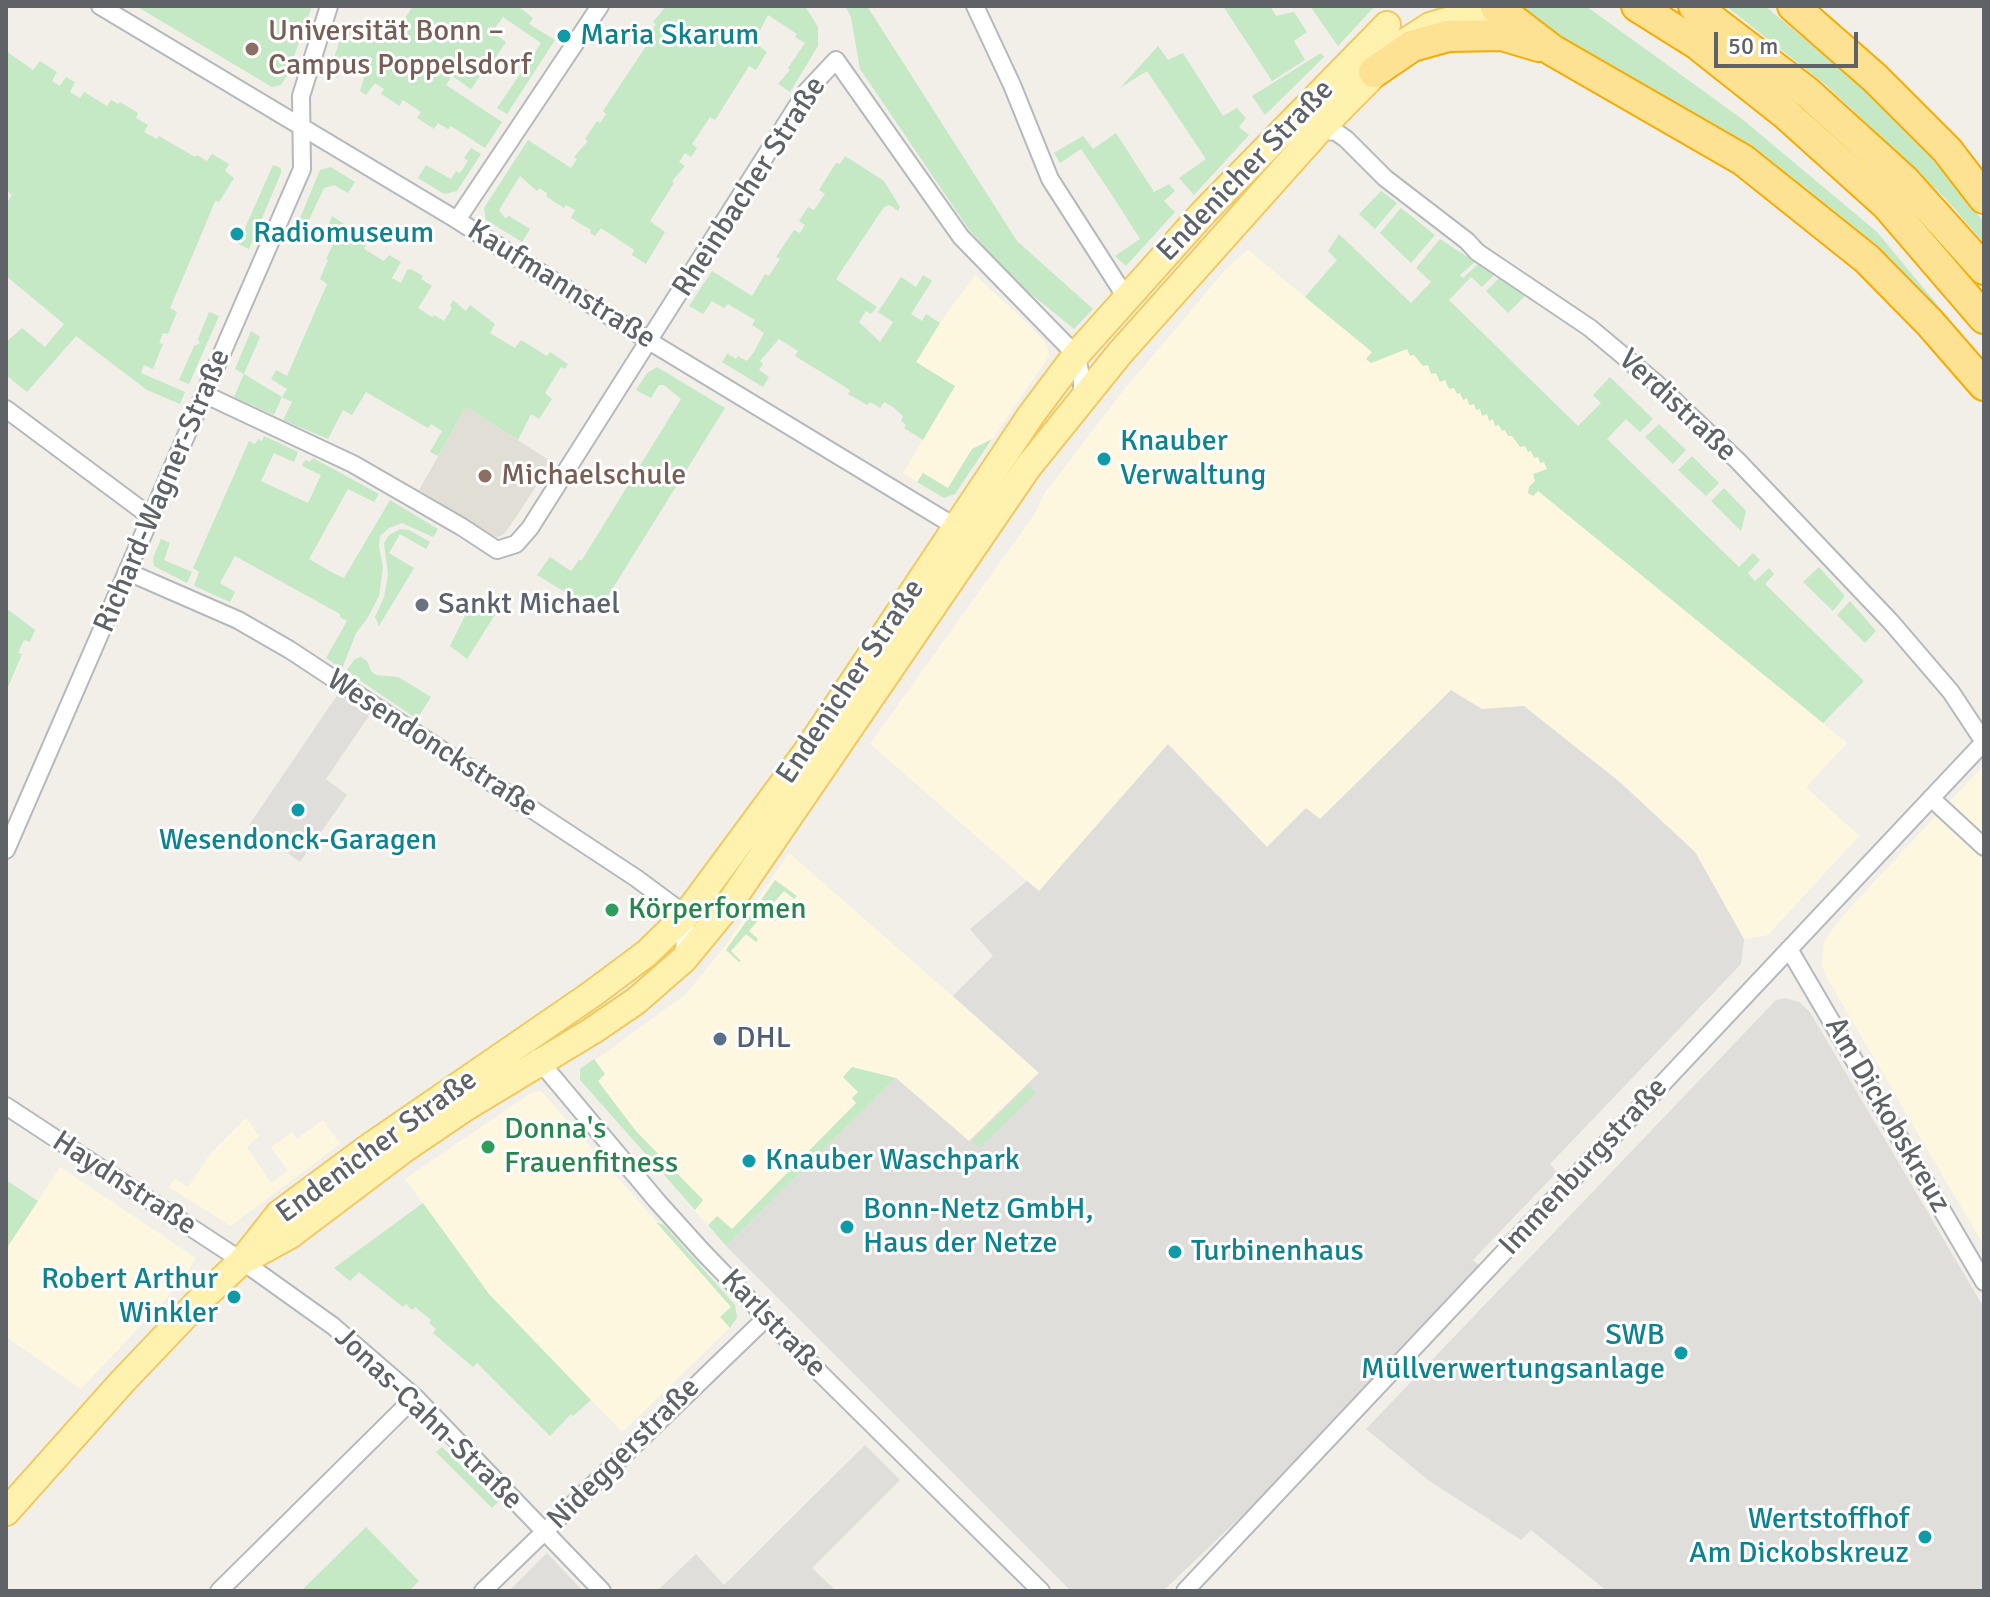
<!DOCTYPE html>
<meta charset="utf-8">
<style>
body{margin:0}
#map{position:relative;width:1990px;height:1597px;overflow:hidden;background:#f1efe8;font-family:Signika,sans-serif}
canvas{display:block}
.frame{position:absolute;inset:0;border:8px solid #5f6368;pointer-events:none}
.scale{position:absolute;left:1714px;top:32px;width:144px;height:36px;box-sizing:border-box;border:4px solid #5f6368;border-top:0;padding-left:10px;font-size:24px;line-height:28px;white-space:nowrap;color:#5f6368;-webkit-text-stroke:6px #fff;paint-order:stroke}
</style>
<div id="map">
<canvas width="1990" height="1597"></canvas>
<div class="frame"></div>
<div class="scale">50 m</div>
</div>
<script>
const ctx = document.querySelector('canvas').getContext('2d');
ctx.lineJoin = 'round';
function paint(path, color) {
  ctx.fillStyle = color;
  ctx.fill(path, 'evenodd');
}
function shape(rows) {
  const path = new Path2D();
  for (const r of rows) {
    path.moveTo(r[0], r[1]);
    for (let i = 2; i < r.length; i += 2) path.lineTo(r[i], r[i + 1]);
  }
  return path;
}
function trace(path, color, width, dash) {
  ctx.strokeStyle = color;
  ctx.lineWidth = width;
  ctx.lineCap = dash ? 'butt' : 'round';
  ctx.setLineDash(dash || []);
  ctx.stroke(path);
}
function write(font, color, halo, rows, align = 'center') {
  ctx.font = font + ' Signika,sans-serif';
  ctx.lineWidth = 6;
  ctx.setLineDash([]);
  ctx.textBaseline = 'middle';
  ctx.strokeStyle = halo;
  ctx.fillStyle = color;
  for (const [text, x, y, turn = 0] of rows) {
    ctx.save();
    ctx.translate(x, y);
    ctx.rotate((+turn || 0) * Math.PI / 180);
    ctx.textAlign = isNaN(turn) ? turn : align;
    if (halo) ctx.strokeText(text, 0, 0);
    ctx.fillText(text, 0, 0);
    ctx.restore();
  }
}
const commercial = shape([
 [1248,250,1377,356,1400,333,1562,466,1623,559,1847,743,1806,787,1859,836,1768,935,1744,939,1695,852,1620,783,1524,706,1482,709,1451,691,1319,820,1306,808,1267,848,1218,794,1039,891,870,744,1036,512,1044,494,1123,391,1226,269],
 [975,275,1033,329,1047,345,1049,356,955,494,944,498,903,473,947,399,909,374,940,323],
 [1984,765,1984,1246,1827,978,1822,965,1824,941,1846,912],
 [789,853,1039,1072,969,1141,896,1078,726,1246,585,1086,580,1080,579,1072,686,994,725,946],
 [541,1091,656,1221,664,1225,736,1309,735,1323,622,1432,489,1294,405,1179,531,1093],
 [246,1118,259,1136,247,1147,271,1183,288,1171,271,1147,292,1132,297,1139,323,1120,340,1144,231,1226,169,1187,175,1179,188,1187,210,1154],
 [60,1167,196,1258,179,1285,81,1389,6,1337,6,1249]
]);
const industrial = shape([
 [1451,690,1482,709,1524,706,1621,783,1695,852,1744,939,1741,964,1550,1164,1557,1172,1473,1260,1482,1268,1291,1469,1163,1591,1071,1591,726,1246,896,1078,969,1141,1039,1073,953,996,993,956,970,929,1027,881,1039,891,1168,744,1267,847,1306,808,1320,819],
 [338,694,369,716,326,779,347,795,300,862,249,825],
 [1785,998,1799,1002,1810,1012,1984,1308,1984,1591,1607,1591,1531,1530,1521,1540,1428,1480,1366,1429,1776,1000],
 [865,1445,900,1480,812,1568,836,1591,657,1591,696,1554,724,1585],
 [547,1553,583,1591,509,1591]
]);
const education = shape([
 [466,407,552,462,510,526,504,534,498,537,491,535,419,490]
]);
const green = shape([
 [136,6,312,6,287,76,281,85,272,87],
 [413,6,518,6,533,18,529,24,555,40,507,114,497,108,541,43,503,17,492,32,506,42,483,77,480,76,471,89,452,76,446,85,502,122,485,148,451,126,448,129,438,123,434,129,417,118,421,112,403,100,399,106,391,100,381,94,384,89,375,83,366,95,360,91,368,65,345,57,338,78,332,75,330,70,345,24,390,41],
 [666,6,805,6,818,27,818,46,790,92,778,84,790,70,788,68,805,43,795,37,797,34,768,15,754,42,767,52,756,70,749,66,715,120,710,117,692,144,697,148,691,157,685,153,679,162,685,166,672,181,674,183,650,221,665,232,646,264,632,255,634,250,601,228,595,236,590,233,591,230,571,218,575,210,566,205,564,208,556,203,546,196,547,193,539,188,537,191,520,176,499,210,505,218,509,216,530,229,522,242,486,220,484,208,528,140,571,168,577,159,574,157,588,141,585,139,597,121,600,123,606,114,603,111,650,40,647,37,656,24,653,22],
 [845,6,867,6,1017,241,1093,309,1074,329,1020,285,970,231,860,69,851,17],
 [1223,6,1270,6,1276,16,1294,12,1307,32,1294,41,1305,60,1272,81],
 [1310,6,1375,6,1338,46],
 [1517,6,1586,6,1742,119,1877,232,1984,361,1877,252,1747,146,1550,30],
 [1726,6,1765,6,1851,77,1959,187,1984,223,1984,243,1945,198,1827,86],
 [1158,46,1168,60,1183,53,1223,116,1237,108,1246,118,1239,127,1249,135,1194,195,1179,178,1206,159,1147,71,1120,88],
 [6,51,33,70,40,61,57,72,52,81,60,86,66,77,75,82,70,92,80,98,84,92,107,106,111,100,118,104,120,102,138,113,136,118,148,125,144,132,157,139,159,136,195,157,197,155,207,161,212,154,229,164,225,171,234,178,219,202,215,201,199,240,170,308,177,312,168,334,163,333,159,343,163,344,153,369,144,365,141,373,185,392,180,404,147,390,76,336,27,392,6,375,6,342,22,328,45,347,64,324,6,276,6,204,12,195,6,190],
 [1321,53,1324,57,1265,115,1252,96],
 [1116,133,1154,192,1169,184,1175,191,1164,201,1175,212,1126,266,1115,256,1140,239,1112,195,1081,149,1060,163,1054,153,1083,136,1093,149],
 [471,148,481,154,457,191,444,194,418,178,426,165,451,179,456,171,460,173,468,161,464,158],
 [845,156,884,181,900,207,898,211,890,205,884,207,836,279,877,307,871,314,866,311,859,322,880,342,893,322,878,312,901,277,916,287,923,275,932,281,911,314,922,321,926,314,940,323,916,362,955,386,923,440,904,428,906,425,901,421,903,416,893,407,884,402,880,408,870,402,867,405,848,394,850,390,795,356,798,351,779,339,760,361,763,364,759,370,769,377,763,387,722,362,729,351,728,354,736,359,738,356,747,361,754,352,764,333,752,325,755,320,728,304,724,308,712,301,703,314,689,306,712,271,752,296,765,274,769,276,774,268,780,259,776,257,794,230,800,233,805,225,799,221,808,207,814,210,825,194,819,190,836,163,840,164],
 [273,165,281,168,281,173,249,249,238,244],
 [331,167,355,182,348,193,334,185,324,188,301,237,293,235,320,170],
 [1381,191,1397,203,1375,229,1359,214],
 [1401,208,1435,235,1411,263,1380,233],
 [332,216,359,234,358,237,367,242,364,249,384,261,389,255,401,262,392,278,401,283,407,270,411,269,423,276,421,279,432,286,418,308,432,317,434,315,444,321,452,308,450,306,453,300,466,311,470,305,495,324,490,333,515,348,521,340,547,356,550,352,568,364,565,369,561,367,545,393,552,399,543,413,539,419,531,414,518,440,466,407,438,456,430,452,442,431,431,424,428,428,366,392,352,415,343,410,328,439,283,420,292,402,282,397,274,415,234,397,244,374,235,369,251,331,260,337,244,374,282,397,287,389,271,379,276,370,287,376,327,284,320,279,328,260,326,259,338,235,327,229],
 [1339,234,1411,303,1431,282,1416,268,1440,239,1475,262,1460,275,1463,278,1478,264,1494,275,1482,287,1471,277,1449,300,1578,426,1601,403,1593,395,1610,377,1653,419,1640,432,1626,419,1607,439,1739,567,1753,553,1760,560,1748,573,1755,581,1769,568,1774,574,1765,584,1864,681,1823,723,1538,491,1533,496,1528,493,1529,487,1535,481,1533,474,1547,469,1544,462,1540,463,1538,457,1534,458,1531,451,1528,452,1525,446,1520,447,1512,436,1508,436,1505,430,1502,431,1499,425,1495,426,1493,419,1489,421,1487,414,1482,416,1480,409,1476,410,1474,404,1469,405,1467,398,1463,400,1460,393,1457,394,1454,388,1449,389,1445,380,1440,382,1436,373,1431,374,1428,365,1423,366,1414,355,1410,356,1407,349,1371,363,1366,359,1372,352,1305,297,1337,260,1328,251],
 [1499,278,1525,296,1508,313,1486,291],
 [209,312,219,316,189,384,179,380,194,346,200,343,198,339],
 [657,367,725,408,598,612,537,575,550,557,571,571,579,560,582,560,681,399,664,385,659,385,651,398,636,390,647,373],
 [1659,424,1686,450,1673,464,1645,437],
 [264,436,298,452,294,462,274,453,261,481,308,503,321,475,302,466,305,460,310,462,313,458,379,494,374,502,348,489,309,559,335,574,344,578,390,500,438,529,433,537,402,523,389,528,380,536,379,546,383,567,379,596,367,619,356,633,342,669,326,658,347,621,340,617,340,614,235,556,220,583,235,592,230,602,194,586,199,572,193,568,249,441,255,444,258,439,262,441],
 [992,439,955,494,944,498,917,482,923,473,948,488,972,449],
 [1692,456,1719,483,1706,496,1678,470],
 [1724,488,1746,511,1741,531,1711,501],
 [400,529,409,530,430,542,426,549,400,534,389,553,414,568,379,626,375,617,384,597,388,574,384,543,389,535],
 [161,539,170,543,164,560,192,572,187,583,154,566,153,558],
 [1819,567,1845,596,1833,611,1803,582],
 [475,596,498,610,467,659,450,646],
 [1850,601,1876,631,1865,643,1837,615],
 [6,608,35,630,30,642,24,640,18,653,22,654,8,687],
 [361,657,367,661,371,671,376,675,398,677,431,697,417,719,346,671,355,659],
 [775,880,797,896,794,899,784,891,768,909,778,918,775,921,765,912,749,931,758,939,756,942,746,934,731,951,741,961,739,962,726,950],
 [594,1059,605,1074,598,1081,635,1130,703,1200,695,1210,580,1080,580,1069],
 [852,1067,896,1078,726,1246,708,1225,717,1216,732,1229,856,1103,852,1098,858,1092,843,1077],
 [1028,1086,1036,1093,980,1148,972,1141],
 [6,1180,38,1201,6,1249],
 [423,1203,489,1294,591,1400,573,1416,571,1414,550,1436,477,1363,473,1367,433,1333,436,1329,429,1323,431,1320,415,1307,412,1310,406,1304,403,1307,359,1272,350,1281,334,1268],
 [656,1222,664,1225,735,1305,737,1318,730,1328,720,1317,731,1307],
 [442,1447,498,1502,492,1508,436,1452],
 [366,1527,419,1581,409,1591,301,1591]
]);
const street = shape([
 [100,6,457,220,649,341,956,527,962,533],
 [975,6,1012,85,1050,179,1127,299],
 [457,220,600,6],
 [206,395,353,464,462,527,497,550,516,544,530,528,806,92,836,60,961,237,1076,355,1082,379,1082,399],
 [6,409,151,517],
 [128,572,238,620,290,650,636,878,686,915,684,957],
 [1931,798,1984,847],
 [6,850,302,169,301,96,329,6],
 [1789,949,1984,1282],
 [537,1058,657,1201,703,1252,822,1375,1041,1591],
 [6,1106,242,1261,333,1326,415,1397,602,1591],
 [219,1591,415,1397],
 [483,1591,766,1318],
 [1185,1591,1984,742,1951,692,1891,622,1738,461,1657,384,1590,328,1477,252,1467,241,1385,178,1346,139,1336,132,1319,130]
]);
const primary = shape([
 [248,1258,290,1235,404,1149,463,1109,592,1031,636,1001,684,959,730,903,1028,467,1119,354,1319,130,1407,41,1430,26,1496,7],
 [6,1512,122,1382,201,1299,242,1261,279,1214,368,1148,592,994,647,953,686,915,805,754,1031,415,1076,355,1204,212,1387,25]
]);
const highway = shape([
 [1637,6,1696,43,1787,115,1886,204,1984,318],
 [1694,6,1808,93,1904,180,1984,269],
 [1793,6,1875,78,1947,150,1984,198],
 [1496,7,1552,50,1743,160,1867,259,1930,323,1984,385],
 [1374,72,1412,46,1448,36,1502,35,1539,46]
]);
const markers = [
 [564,36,8,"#0f9aa8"],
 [252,49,8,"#8d6e63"],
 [237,234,8,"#0f9aa8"],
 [1104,459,8,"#0f9aa8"],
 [485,476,8,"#8d6e63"],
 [422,605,8,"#6b7280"],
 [298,810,8,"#0f9aa8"],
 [612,910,8,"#2e9e5b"],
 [720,1039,8,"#5c6f8a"],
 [488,1147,8,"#2e9e5b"],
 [749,1161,8,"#0f9aa8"],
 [847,1227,8,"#0f9aa8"],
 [1175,1252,8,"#0f9aa8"],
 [234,1297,8,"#0f9aa8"],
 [1681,1353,8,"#0f9aa8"],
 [1925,1537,8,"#0f9aa8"]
];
const educationNames = [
 ["Universität Bonn –",268,32],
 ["Campus Poppelsdorf",268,66],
 ["Michaelschule",501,476]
];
const cultureNames = [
 ["Maria Skarum",580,36],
 ["Radiomuseum",253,234],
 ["Knauber",1120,442],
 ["Verwaltung",1120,476],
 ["Wesendonck-Garagen",298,841,"center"],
 ["Knauber Waschpark",765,1161],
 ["Bonn-Netz GmbH,",863,1210],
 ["Haus der Netze",863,1244],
 ["Turbinenhaus",1191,1252],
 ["Robert Arthur",218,1280,"right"],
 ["Winkler",218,1314,"right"],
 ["SWB",1665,1336,"right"],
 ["Müllverwertungsanlage",1665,1370,"right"],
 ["Wertstoffhof",1909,1520,"right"],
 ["Am Dickobskreuz",1909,1554,"right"]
];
const streetNames = [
 ["Endenicher Straße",1246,171,-46],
 ["Rheinbacher Straße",750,187,-57],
 ["Kaufmannstraße",561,285,32],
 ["Verdistraße",1677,406,43],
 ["Richard-Wagner-Straße",163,491,-67],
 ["Endenicher Straße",851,682,-56],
 ["Wesendonckstraße",432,744,33],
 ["Am Dickobskreuz",1887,1115,60],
 ["Endenicher Straße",377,1147,-36],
 ["Immenburgstraße",1584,1167,-47],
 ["Haydnstraße",124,1184,33],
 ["Karlstraße",773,1324,46],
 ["Jonas-Cahn-Straße",428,1419,44],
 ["Nideggerstraße",624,1454,-45]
];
const worshipNames = [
 ["Sankt Michael",438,605]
];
const leisureNames = [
 ["Körperformen",628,910],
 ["Donna's",504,1130],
 ["Frauenfitness",504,1164]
];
const serviceNames = [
 ["DHL",736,1039]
];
paint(commercial, '#fef7e0');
paint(industrial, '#e0deda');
paint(education, '#e1ded6');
paint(green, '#c5e8c5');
trace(street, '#b5b8bc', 20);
trace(primary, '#f2c960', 30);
trace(highway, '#f9ab00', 34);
trace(street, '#fff', 16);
trace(primary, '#fff2af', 26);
trace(highway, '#fde293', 30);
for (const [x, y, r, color] of markers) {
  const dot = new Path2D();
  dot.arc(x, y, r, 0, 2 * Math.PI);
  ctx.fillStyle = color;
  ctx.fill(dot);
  trace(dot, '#fff', 3);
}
write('30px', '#785e54', '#fff', educationNames, 'left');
write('30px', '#0d838f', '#fff', cultureNames, 'left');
write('30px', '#5f6368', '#fff', streetNames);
write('30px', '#5b616d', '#fff', worshipNames, 'left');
write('30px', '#27864d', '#fff', leisureNames, 'left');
write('30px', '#4e5e75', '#fff', serviceNames, 'left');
</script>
